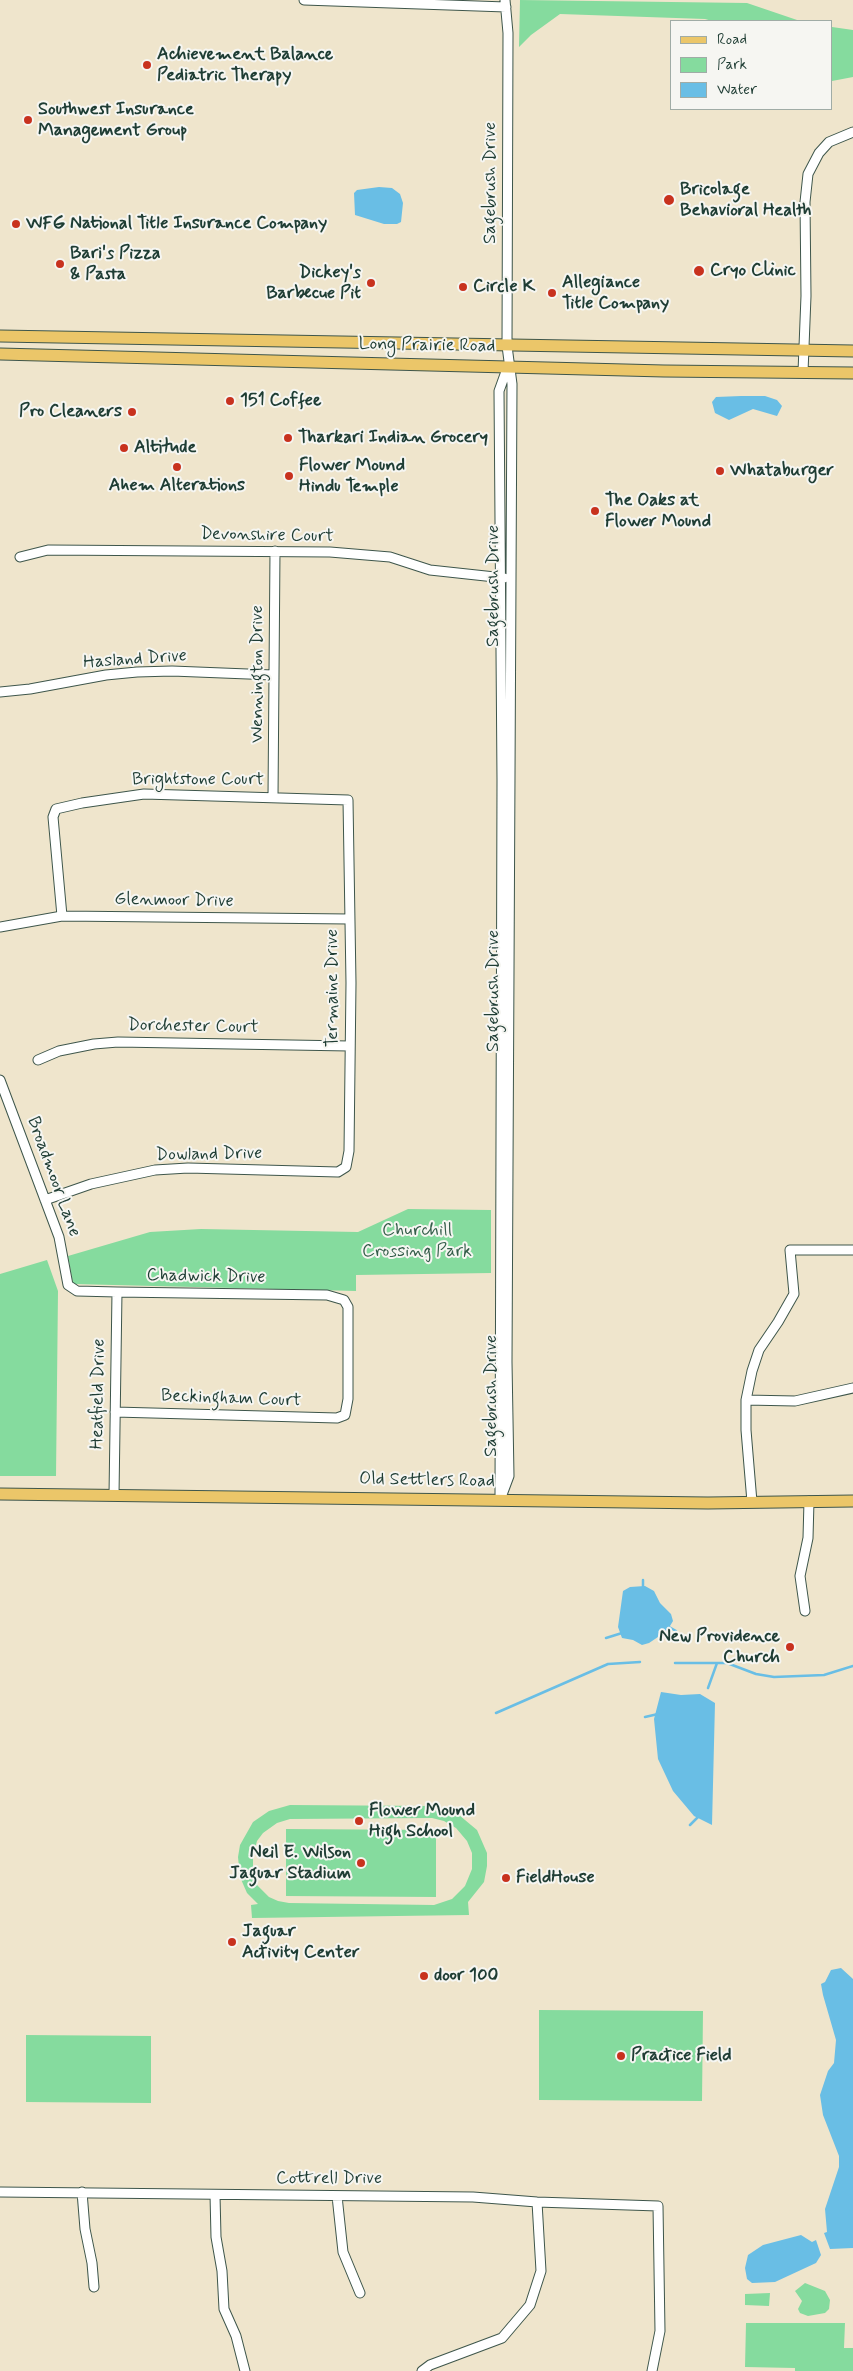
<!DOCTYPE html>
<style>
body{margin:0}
#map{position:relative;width:853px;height:2371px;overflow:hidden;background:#efe5cc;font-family:Mynerve,sans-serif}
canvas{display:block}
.legend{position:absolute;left:670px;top:20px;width:162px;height:90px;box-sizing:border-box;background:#f6f6f2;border:1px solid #a0aca6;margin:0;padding:6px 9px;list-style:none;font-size:15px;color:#1f3d34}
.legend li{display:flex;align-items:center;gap:10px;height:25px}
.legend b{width:25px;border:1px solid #a0aca6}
</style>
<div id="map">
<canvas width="853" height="2371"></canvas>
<ul class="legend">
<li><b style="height:6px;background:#ebc669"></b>Road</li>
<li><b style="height:14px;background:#85db9e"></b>Park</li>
<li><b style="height:14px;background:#69bee5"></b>Water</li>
</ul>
</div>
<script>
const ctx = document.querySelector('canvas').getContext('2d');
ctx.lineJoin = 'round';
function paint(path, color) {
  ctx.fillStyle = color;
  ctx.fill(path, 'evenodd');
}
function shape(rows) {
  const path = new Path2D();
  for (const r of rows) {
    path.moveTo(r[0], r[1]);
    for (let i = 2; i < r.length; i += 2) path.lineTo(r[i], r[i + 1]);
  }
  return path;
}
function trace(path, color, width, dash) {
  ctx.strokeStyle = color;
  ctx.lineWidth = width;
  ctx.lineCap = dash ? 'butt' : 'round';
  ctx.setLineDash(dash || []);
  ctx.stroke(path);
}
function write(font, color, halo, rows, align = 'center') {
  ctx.font = font + ' Mynerve,sans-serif';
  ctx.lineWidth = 4;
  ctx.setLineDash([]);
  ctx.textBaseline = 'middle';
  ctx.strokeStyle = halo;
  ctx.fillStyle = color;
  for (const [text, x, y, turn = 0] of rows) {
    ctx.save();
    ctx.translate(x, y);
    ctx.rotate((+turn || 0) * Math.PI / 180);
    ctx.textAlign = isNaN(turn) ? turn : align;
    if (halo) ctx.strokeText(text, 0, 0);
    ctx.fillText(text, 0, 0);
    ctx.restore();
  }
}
const green = shape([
 [520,0,747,3,800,21,712,21,705,19,560,14,531,35,519,47],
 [832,27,853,30,853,77,832,81],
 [408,1209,491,1210,491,1273,356,1275,356,1291,73,1284,68,1256,150,1232,201,1229,358,1232],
 [47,1260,58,1291,56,1476,0,1476,0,1274],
 [290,1805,433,1806,453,1810,477,1830,487,1853,487,1866,484,1882,468,1902,469,1915,252,1918,251,1905,258,1904,247,1893,240,1877,238,1857,240,1845,253,1822,269,1811],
 [432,1818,444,1821,456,1828,467,1841,472,1853,472,1869,465,1886,452,1899,434,1905,289,1903,278,1901,269,1897,257,1885,253,1872,253,1856,257,1841,263,1833,277,1823,290,1819],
 [286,1829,436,1830,436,1897,286,1896],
 [539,2010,703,2011,702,2101,539,2100],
 [26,2035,151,2036,151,2103,26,2102],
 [805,2283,825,2291,830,2300,829,2309,825,2313,808,2316,800,2313,798,2309,802,2301,795,2291],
 [770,2293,769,2306,745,2305,745,2294],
 [746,2323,845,2323,844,2348,853,2348,853,2371,795,2371,795,2368,745,2367]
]);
const water = shape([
 [379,187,392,188,400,194,403,203,401,222,397,224,384,224,355,215,354,193,357,190],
 [741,396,765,396,777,400,782,406,777,416,753,409,729,420,715,413,712,402,716,397],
 [645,1586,654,1591,660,1603,671,1614,673,1621,667,1631,649,1643,642,1645,633,1640,622,1638,618,1627,623,1591,630,1587],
 [661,1692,681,1695,700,1694,715,1703,712,1825,694,1816,673,1791,658,1759,654,1719],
 [841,1968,853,1979,853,2248,830,2249,824,2233,827,2232,825,2209,839,2167,839,2156,823,2115,820,2095,828,2071,834,2063,836,2040,823,1995,821,1984,825,1982,831,1970],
 [801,2235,812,2242,816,2240,821,2255,816,2263,775,2282,752,2283,747,2279,745,2268,748,2255,763,2245]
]);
const stream = shape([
 [643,1589,643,1580],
 [669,1627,676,1631],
 [606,1638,622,1633],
 [675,1663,727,1663,756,1674,774,1677,824,1675,853,1666],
 [708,1688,717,1663],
 [496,1713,608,1664,640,1662],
 [645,1717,658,1714],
 [690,1825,699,1816]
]);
const minor = shape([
 [304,0,506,7],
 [803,372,806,296,805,202,808,174,819,153,829,142,853,132],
 [20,557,48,550,330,552,390,557,430,570,504,578],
 [0,692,30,689,106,675,137,672,172,671,273,675],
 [273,797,275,551],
 [0,927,62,916,349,919],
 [38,1060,59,1051,94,1044,118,1042,349,1046],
 [0,1080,59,1237,68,1285,77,1291,117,1292,327,1295,344,1300,348,1307,348,1399,345,1415,337,1418,115,1412],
 [45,1200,91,1184,155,1170,188,1168,338,1172,346,1167,349,1151,351,983,348,800,144,794,82,803,56,809,53,817,62,916],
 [746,1400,795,1401,853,1388],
 [500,1494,502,780,499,391,508,366],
 [114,1495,117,1292],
 [500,1500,509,1476,507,1362,512,384,507,346,508,33,505,0],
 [752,1502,746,1430,746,1400,752,1371,759,1350,778,1322,794,1294,790,1250,853,1250],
 [805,1611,800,1576,808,1538,809,1501],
 [0,2192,473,2197,537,2202,658,2206,660,2331,652,2371],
 [82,2192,85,2229,92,2263,94,2287],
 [215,2195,216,2237,222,2271,224,2309,236,2336,245,2371],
 [337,2196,343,2252,360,2293],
 [422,2371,430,2365,502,2338,530,2305,541,2271,537,2202]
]);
const major = shape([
 [0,336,853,351],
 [0,354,664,371,853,373],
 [0,1494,708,1503,853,1501]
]);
const markers = [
 [147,65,5,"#c8321e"],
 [28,120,5,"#c8321e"],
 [669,200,6,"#c8321e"],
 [16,224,5,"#c8321e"],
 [60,264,5,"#c8321e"],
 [699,271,6,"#c8321e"],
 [371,283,5,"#c8321e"],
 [463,287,5,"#c8321e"],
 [552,293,5,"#c8321e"],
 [230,401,5,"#c8321e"],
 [132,412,5,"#c8321e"],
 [288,438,5,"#c8321e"],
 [124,448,5,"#c8321e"],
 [177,467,5,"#c8321e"],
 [720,471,5,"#c8321e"],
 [289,476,5,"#c8321e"],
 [595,511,5,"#c8321e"],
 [790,1647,5,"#c8321e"],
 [359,1821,5,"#c8321e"],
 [361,1863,5,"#c8321e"],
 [506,1878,5,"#c8321e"],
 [232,1942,5,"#c8321e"],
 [424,1976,5,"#c8321e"],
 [621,2056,5,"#c8321e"]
];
const poiNames = [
 ["Achievement Balance",157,55],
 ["Pediatric Therapy",157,76],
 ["Southwest Insurance",38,110],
 ["Management Group",38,131],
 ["Bricolage",680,190],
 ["Behavioral Health",680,211],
 ["WFG National Title Insurance Company",26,224],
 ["Bari's Pizza",70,254],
 ["& Pasta",70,275],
 ["Cryo Clinic",710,271],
 ["Dickey's",361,273,"right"],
 ["Barbecue Pit",361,294,"right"],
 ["Allegiance",562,283],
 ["Title Company",562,304],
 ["Circle K",473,287],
 ["151 Coffee",240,401],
 ["Pro Cleaners",122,412,"right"],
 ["Tharkari Indian Grocery",298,438],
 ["Altitude",134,448],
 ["Flower Mound",299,466],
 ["Hindu Temple",299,487],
 ["Whataburger",730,471],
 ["Ahem Alterations",177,486,"center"],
 ["The Oaks at",605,501],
 ["Flower Mound",605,522],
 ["New Providence",780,1637,"right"],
 ["Church",780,1658,"right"],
 ["Flower Mound",369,1811],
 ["High School",369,1832],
 ["Neil E. Wilson",351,1853,"right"],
 ["Jaguar Stadium",351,1874,"right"],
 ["FieldHouse",516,1878],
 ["Jaguar",242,1932],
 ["Activity Center",242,1953],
 ["door 100",434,1976],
 ["Practice Field",631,2056]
];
const streetNames = [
 ["Sagebrush Drive",491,183,-90],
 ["Long Prairie Road",427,346,1],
 ["Devonshire Court",267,536,1],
 ["Sagebrush Drive",494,586,-90],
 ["Hasland Drive",135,660,-4],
 ["Wennington Drive",258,674,-90],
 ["Brightstone Court",198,780],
 ["Glenmoor Drive",174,901,1],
 ["Termaine Drive",333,988,-90],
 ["Sagebrush Drive",494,991,-90],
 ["Dorchester Court",193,1027,1],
 ["Dowland Drive",209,1155,-1],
 ["Broadmoor Lane",53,1177,70],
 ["Chadwick Drive",206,1277,1],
 ["Heatfield Drive",99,1394,-89],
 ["Sagebrush Drive",492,1396,-90],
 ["Beckingham Court",231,1399,2],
 ["Old Settlers Road",427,1481,1],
 ["Cottrell Drive",329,2179]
];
const parkNames = [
 ["Churchill",417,1231],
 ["Crossing Park",417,1252]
];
paint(green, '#85db9e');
paint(water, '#69bee5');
trace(stream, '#69bee5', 2.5);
trace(minor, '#3e564b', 11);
trace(major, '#3e564b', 13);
trace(minor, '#fff', 9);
trace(major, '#ebc669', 11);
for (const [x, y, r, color] of markers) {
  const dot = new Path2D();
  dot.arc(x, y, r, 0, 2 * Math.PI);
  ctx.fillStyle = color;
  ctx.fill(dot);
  trace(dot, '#f6f6f2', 2);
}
write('bold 18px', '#1f3d34', '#f6f6f2', poiNames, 'left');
write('18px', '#1f3d34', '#f6f6f2', streetNames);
write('18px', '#335d49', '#f6f6f2', parkNames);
</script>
